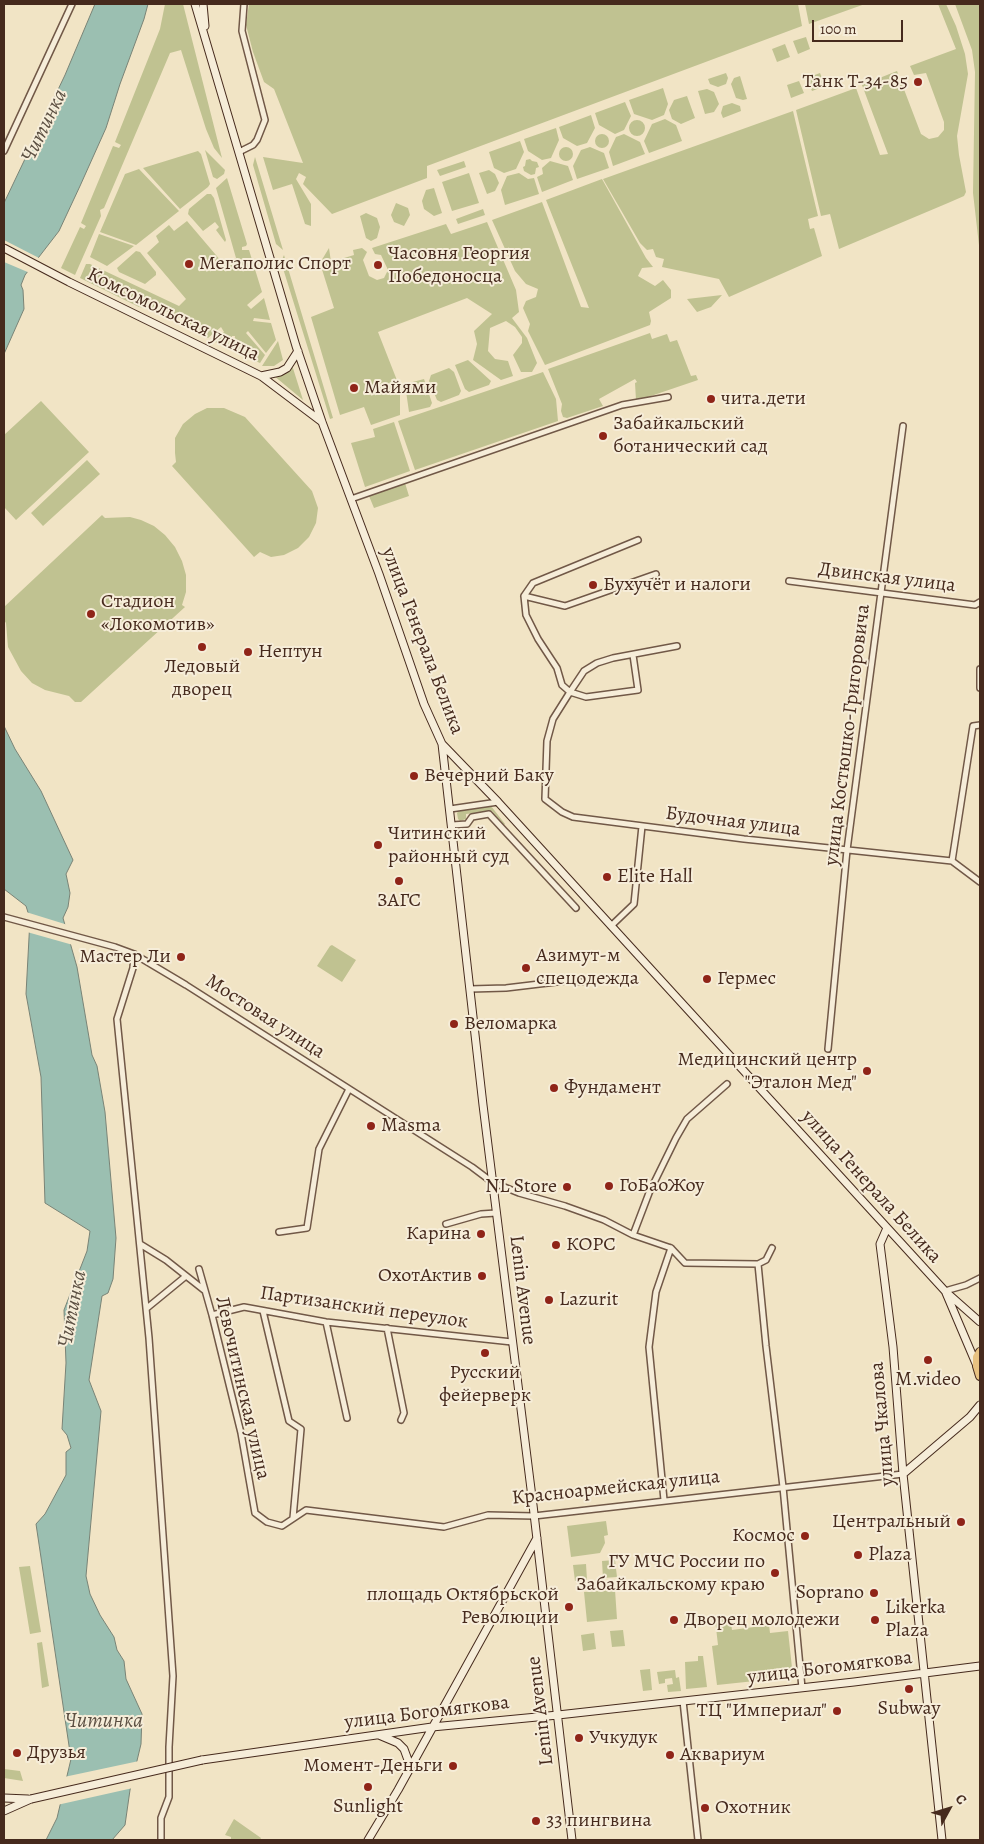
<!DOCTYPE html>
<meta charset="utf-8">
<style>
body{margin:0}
#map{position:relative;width:984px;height:1844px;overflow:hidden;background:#f1e4c5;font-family:Alegreya,serif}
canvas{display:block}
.frame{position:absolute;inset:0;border:5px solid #462a1d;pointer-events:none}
.north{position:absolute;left:924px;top:1784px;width:50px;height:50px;-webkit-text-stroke:4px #f6edd9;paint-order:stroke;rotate:51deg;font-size:14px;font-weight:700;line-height:20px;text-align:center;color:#462a1d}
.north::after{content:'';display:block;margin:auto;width:18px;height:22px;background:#462a1d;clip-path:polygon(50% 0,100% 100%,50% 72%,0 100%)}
.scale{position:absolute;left:812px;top:20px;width:91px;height:22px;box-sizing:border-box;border:2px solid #462a1d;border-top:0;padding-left:6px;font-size:15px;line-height:18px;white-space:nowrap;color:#462a1d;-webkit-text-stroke:4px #f6edd9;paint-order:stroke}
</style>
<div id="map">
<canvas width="984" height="1844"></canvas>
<div class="frame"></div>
<div class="north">С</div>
<div class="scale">100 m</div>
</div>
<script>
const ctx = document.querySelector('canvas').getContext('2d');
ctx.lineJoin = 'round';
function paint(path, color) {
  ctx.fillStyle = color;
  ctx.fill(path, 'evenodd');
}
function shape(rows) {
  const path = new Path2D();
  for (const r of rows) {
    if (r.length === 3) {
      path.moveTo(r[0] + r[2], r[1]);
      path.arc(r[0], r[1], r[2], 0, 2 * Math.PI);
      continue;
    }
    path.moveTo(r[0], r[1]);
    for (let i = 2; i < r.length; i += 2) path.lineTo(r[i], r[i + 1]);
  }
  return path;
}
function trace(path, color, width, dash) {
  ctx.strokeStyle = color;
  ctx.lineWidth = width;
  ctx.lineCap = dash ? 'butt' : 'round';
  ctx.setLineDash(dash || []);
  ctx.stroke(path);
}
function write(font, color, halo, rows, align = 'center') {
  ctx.font = font + ' Alegreya,serif';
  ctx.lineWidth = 4;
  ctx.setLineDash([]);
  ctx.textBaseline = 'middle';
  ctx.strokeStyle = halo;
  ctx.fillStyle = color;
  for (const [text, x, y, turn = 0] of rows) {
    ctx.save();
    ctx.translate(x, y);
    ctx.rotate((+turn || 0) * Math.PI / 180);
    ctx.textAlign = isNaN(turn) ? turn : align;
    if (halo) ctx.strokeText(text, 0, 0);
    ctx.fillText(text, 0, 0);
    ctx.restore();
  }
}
const green = shape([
 [165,4,183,4,222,158,214,148,206,129,181,50,170,53,104,208,100,210,101,216,75,275,61,268,80,227,84,229,86,226,81,223,113,146,119,148,121,145,115,142,160,29],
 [249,4,798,4,802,26,427,166,427,178,332,214,303,184,306,177,299,173,296,179,311,204,311,226,305,224,292,184,273,190,263,157,303,163,274,89,264,82,253,52,246,25],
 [805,4,865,4,809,24],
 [938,4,946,4,956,26,965,54,968,74,957,136,959,155,966,192,964,196,948,203,839,249,830,214,821,216,796,110,856,88,880,155,888,154,862,85,897,71,921,134,929,139,938,137,944,130,944,122,926,73,914,75,910,66,956,49],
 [955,4,980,4,980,254,973,193,975,72,972,50],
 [806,37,810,49,798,54,793,41],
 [785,44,790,57,777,62,772,49],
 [726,73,728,78,726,84,718,87,710,84,708,79],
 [820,73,825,86,812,91,807,78],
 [740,76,747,99,743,100,736,98,731,84,734,78],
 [799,81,804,93,791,98,787,85],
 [663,88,668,104,664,115,652,120,634,114,629,100],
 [707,89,714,92,719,104,714,112,705,114,698,91],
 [687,96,695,118,681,124,672,119,669,110,674,100],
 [625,102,631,116,624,130,615,134,599,125,595,113],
 [732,103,740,106,741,111,723,118,721,113,723,106],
 [793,111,818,216,808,219,810,229,814,228,822,256,729,297,719,279,662,267,664,259,656,257,653,249,647,250,640,243,603,179],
 [591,115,595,128,587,143,577,146,563,138,559,127],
 [665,119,676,125,682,141,649,153,644,141,652,124],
 [637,128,8],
 [556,128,559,140,551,158,542,160,528,151,524,139],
 [602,141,7],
 [624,134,640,142,645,154,613,166,609,152,616,137],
 [520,141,524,152,516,169,504,173,494,168,489,152],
 [566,154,7],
 [590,147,604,153,609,168,577,179,573,166,581,150],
 [205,150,225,170,224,174,217,179,213,177],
 [198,151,201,154,210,184,208,187,180,209,143,168],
 [255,157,283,250,276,244,253,165],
 [530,159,532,161,537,162,539,167,536,168,535,174,531,175,524,171,523,167,525,166,526,160],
 [464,161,466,167,440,176,437,170],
 [550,161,568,166,573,180,542,192,537,177,543,174,542,168],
 [139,169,179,211,136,245,100,232,125,174],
 [489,170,495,174,499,183,495,191,487,194,479,173],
 [469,173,479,203,452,211,442,182],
 [519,173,528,179,534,178,539,194,505,205,501,190,507,176],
 [227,178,247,244,246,246,242,247,242,250,249,250,262,292,247,305,251,309,264,298,270,320,254,318,253,321,271,323,276,340,266,353,248,331,246,333,265,355,260,363,234,351,235,336,232,336,232,350,213,341,224,332,221,327,208,338,182,322,183,320,159,308,157,310,139,307,80,278,86,264,90,264,179,306,186,299,147,253,159,242,156,236,169,225,174,231,187,221,227,268,231,265,231,263,236,258,216,188],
 [602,179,646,258,653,267,642,268,638,276,655,286,663,280,671,290,671,298,649,312,651,321,650,325,545,365,528,331,530,324,523,308,526,301,536,297,538,289,526,284,515,271,492,220,542,202,581,307,589,308,546,200],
 [434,188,442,213,434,216,424,209,422,201,426,190],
 [207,194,211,194,214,198,226,240,225,242,216,230,219,227,215,222,203,231,188,214,189,209],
 [396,203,408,208,410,215,404,226,394,222,391,215],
 [483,209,485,215,458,224,456,219],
 [366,213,377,218,380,227,377,238,371,241,366,238,360,216],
 [487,222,516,290,519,312,512,318,527,338,537,363,532,372,521,372,513,355,522,343,522,337,515,327,506,321,490,328,488,351,495,359,508,361,513,376,501,380,473,360,477,344,474,331,492,314,467,298,378,332,400,388,400,415,371,425,364,407,340,415,311,317,334,308,320,263,329,248,331,262,354,255,353,250,362,248,367,252,363,260,369,276,377,280,384,278,388,270,381,255,375,254,372,248,446,224,451,234],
 [99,234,134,246,107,266,90,257],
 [136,251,140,252,156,272,156,275,145,284,119,272,117,268],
 [284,255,333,418,330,419,281,262],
 [722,295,711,307,697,312,687,299],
 [650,333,652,339,667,334,670,342,677,340,691,376,696,375,698,380,645,398,636,400,635,383,637,382,635,379,599,399,603,406,567,418,563,417,561,411,562,404,548,369],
 [278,341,283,360,274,366,262,366],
 [468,360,491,381,489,385,469,392,465,389,455,365],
 [292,365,303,400,273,375],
 [449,368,454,372,461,391,459,395,441,402,437,400,429,381,431,375],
 [543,372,556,399,558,421,415,470,398,421],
 [424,379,432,403,430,407,409,412,405,384],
 [41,401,89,452,16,520,4,507,4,435],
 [207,408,224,408,245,417,312,491,318,508,316,523,309,537,298,548,284,555,271,557,260,552,254,557,172,466,176,462,175,453,175,438,183,424,195,414],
 [394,422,410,471,365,487,351,443,375,437,373,429],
 [87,460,100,474,43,526,31,513],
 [405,483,409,496,374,508,369,496],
 [102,515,105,518,130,517,141,520,154,526,165,535,175,547,182,561,186,575,186,592,182,605,185,607,81,702,75,702,69,696,45,690,32,683,21,671,8,647,6,623,4,620,4,607],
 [491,806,505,824,504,825,492,811,466,814,466,819,460,821,458,819,457,813,459,810],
 [332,945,356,960,342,982,317,966,330,946],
 [606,1521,608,1535,604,1536,605,1543,600,1553,571,1557,567,1526],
 [615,1560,617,1577,603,1578,602,1561],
 [586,1564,587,1580,575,1581,573,1565],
 [30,1566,41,1632,30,1634,19,1567],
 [615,1590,617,1619,587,1622,584,1592],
 [730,1617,732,1630,769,1625,770,1633,788,1631,793,1677,717,1685,712,1646,718,1645,715,1619],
 [623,1630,625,1646,612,1647,610,1631],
 [594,1633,596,1649,583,1651,581,1635],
 [42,1642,49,1686,42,1688,37,1643],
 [698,1656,703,1656,707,1687,686,1689,685,1662,698,1661],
 [650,1669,652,1690,643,1691,640,1670],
 [675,1670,676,1678,679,1677,681,1691,668,1692,667,1685,673,1684,672,1678,665,1679,665,1683,659,1684,657,1672],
 [4,1769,20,1771,23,1781,4,1778],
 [234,1819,261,1838,260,1840,231,1840,231,1837,225,1835]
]);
const water = shape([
 [95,4,148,4,144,19,120,84,106,128,80,186,59,231,25,275,21,285,23,290,24,309,4,354,4,203,65,75,95,4],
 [4,726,15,749,41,791,73,860,66,874,70,893,68,907,63,918,77,967,92,1055,97,1066,105,1112,116,1238,113,1279,108,1293,102,1296,89,1380,101,1411,86,1576,90,1594,100,1615,114,1637,117,1650,124,1661,126,1679,142,1714,141,1744,130,1790,125,1825,112,1840,46,1840,57,1818,71,1759,36,1524,45,1514,66,1475,66,1452,71,1448,67,1435,62,1429,66,1363,64,1310,87,1251,90,1231,45,1203,41,1077,26,994,30,919,26,906,4,889,4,726]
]);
const pier = shape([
 [4,240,41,259,30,273,4,262],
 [26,912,68,925,73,945,27,932,28,919],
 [139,1761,133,1788,57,1805,64,1777]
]);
const street = shape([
 [4,151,72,4],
 [239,152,253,145,257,140,265,120,242,31,244,4],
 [351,499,622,405,668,397],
 [789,581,975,605,980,602],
 [524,596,565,606,656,574],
 [677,646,613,658,597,663,584,671,570,692,553,719,547,741,545,799,562,812,573,817,744,839,952,861],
 [633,655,638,690,586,697,570,692,562,685,557,668,538,639,526,615,524,596,533,583,638,540],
 [980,669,980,688],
 [980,725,973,726,952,861,980,882],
 [450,809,498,802],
 [452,825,467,824,472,817,489,814,576,908],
 [4,917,115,947,134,954,186,985,472,1167,492,1182,519,1193,565,1206,604,1220,633,1235],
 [611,926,634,904,642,826],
 [134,954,133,968,117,1019,149,1338,173,1676,169,1747,169,1797,161,1818,161,1840],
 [470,989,506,988,573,980,581,982],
 [828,1049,847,850,903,426],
 [446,1224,481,1214,496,1213],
 [279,1232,307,1228,319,1149,349,1089],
 [140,1244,166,1260,204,1290],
 [671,1248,685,1263,758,1264,766,1260,772,1248],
 [758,1264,766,1346,783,1487,802,1688],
 [199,1269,212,1315,241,1433,255,1513,267,1522,282,1526,306,1510,444,1527,488,1515,534,1516,903,1474],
 [945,1291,966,1285,980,1278],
 [147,1308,186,1276],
 [263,1311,289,1421,301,1429,293,1518],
 [212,1315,244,1307,326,1322,512,1342],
 [326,1322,347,1418],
 [387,1328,404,1413,401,1420],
 [664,1500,649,1347,656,1292,671,1248,633,1235,649,1193,676,1138,687,1119,727,1084],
 [683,1701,698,1840]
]);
const secondary = shape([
 [195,4,296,346,322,422,379,574,424,704,442,744,498,802,945,1291,980,1322],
 [203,4,205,26],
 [4,248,69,282,261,376,322,422],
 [261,376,280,372,287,368,298,351],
 [442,744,483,1105,533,1505,572,1840],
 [887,1228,880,1244,893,1347,903,1474,942,1840],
 [946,1293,977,1366],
 [903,1474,970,1417,980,1405],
 [379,1735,398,1743,404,1749,408,1760,408,1771],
 [202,1760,432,1727,558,1715,854,1682,980,1666],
 [4,1798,28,1799],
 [4,1811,31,1799],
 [368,1840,398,1790,537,1538]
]);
const primary = shape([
 [980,1352,977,1357,977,1366,980,1376]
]);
const secondaryBridge = shape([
 [31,1799,202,1760]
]);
const markers = [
 [918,82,5,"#8f2418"],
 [189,264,5,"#8f2418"],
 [378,265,5,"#8f2418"],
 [354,388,5,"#8f2418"],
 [711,399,5,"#8f2418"],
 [603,436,5,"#8f2418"],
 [593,585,5,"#8f2418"],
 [91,614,5,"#8f2418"],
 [202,647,5,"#8f2418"],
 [248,652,5,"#8f2418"],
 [414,776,5,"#8f2418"],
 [378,845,5,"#8f2418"],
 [607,877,5,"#8f2418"],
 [399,881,5,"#8f2418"],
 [181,957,5,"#8f2418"],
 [526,968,5,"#8f2418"],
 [707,979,5,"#8f2418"],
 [454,1024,5,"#8f2418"],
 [867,1071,5,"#8f2418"],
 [554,1088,5,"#8f2418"],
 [371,1126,5,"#8f2418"],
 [609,1186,5,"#8f2418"],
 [567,1187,5,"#8f2418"],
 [481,1234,5,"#8f2418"],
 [556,1245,5,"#8f2418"],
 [482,1276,5,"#8f2418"],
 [549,1300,5,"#8f2418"],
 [485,1353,5,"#8f2418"],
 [928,1360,5,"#8f2418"],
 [961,1522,5,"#8f2418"],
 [805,1536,5,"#8f2418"],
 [858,1555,5,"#8f2418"],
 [775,1573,5,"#8f2418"],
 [874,1593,5,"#8f2418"],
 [569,1607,5,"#8f2418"],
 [674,1620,5,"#8f2418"],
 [875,1620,5,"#8f2418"],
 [909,1689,5,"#8f2418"],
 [837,1711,5,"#8f2418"],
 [579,1738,5,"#8f2418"],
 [17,1753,5,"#8f2418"],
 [670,1755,5,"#8f2418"],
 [453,1766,5,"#8f2418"],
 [368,1787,5,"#8f2418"],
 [705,1808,5,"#8f2418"],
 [536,1821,5,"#8f2418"]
];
const poiNames = [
 ["Танк Т-34-85",908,82,"right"],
 ["Часовня Георгия",388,254],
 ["Победоносца",388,277],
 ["Мегаполис Спорт",199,264],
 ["Майями",364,388],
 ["чита.дети",721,399],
 ["Забайкальский",613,424],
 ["ботанический сад",613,447],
 ["Бухучёт и налоги",603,585],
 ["Стадион",101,602],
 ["«Локомотив»",101,625],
 ["Нептун",258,652],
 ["Ледовый",202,667,"center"],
 ["дворец",202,690,"center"],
 ["Вечерний Баку",424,776],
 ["Читинский",388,834],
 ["районный суд",388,857],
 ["Elite Hall",617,877],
 ["ЗАГС",399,901,"center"],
 ["Азимут-м",536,956],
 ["спецодежда",536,979],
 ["Мастер Ли",171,957,"right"],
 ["Гермес",717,979],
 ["Веломарка",464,1024],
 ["Медицинский центр",857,1060,"right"],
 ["\"Эталон Мед\"",857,1083,"right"],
 ["Фундамент",564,1088],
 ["Masma",381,1126],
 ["ГоБаоЖоу",619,1186],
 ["NL Store",557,1187,"right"],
 ["Карина",471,1234,"right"],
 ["КОРС",566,1245],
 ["ОхотАктив",472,1276,"right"],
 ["Lazurit",559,1300],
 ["Русский",485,1373,"center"],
 ["фейерверк",485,1396,"center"],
 ["M.video",928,1380,"center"],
 ["Центральный",951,1522,"right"],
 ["Космос",795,1536,"right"],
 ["Plaza",868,1555],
 ["ГУ МЧС России по",765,1562,"right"],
 ["Забайкальскому краю",765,1585,"right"],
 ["Soprano",864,1593,"right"],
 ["площадь Октябрьской",559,1595,"right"],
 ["Революции",559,1618,"right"],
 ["Likerka",885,1608],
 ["Plaza",885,1631],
 ["Дворец молодежи",684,1620],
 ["Subway",909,1709,"center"],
 ["ТЦ \"Империал\"",827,1711,"right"],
 ["Учкудук",589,1738],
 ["Друзья",27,1753],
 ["Аквариум",680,1755],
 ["Момент-Деньги",443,1766,"right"],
 ["Sunlight",368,1807,"center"],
 ["Охотник",715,1808],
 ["33 пингвина",546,1821]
];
const streetNames = [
 ["Комсомольская улица",173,315,26],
 ["Двинская улица",887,578,7],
 ["улица Генерала Белика",422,641,69],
 ["улица Костюшко-Григоровича",848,735,-83],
 ["Будочная улица",733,822,7],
 ["Мостовая улица",265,1017,33],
 ["улица Генерала Белика",871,1187,48],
 ["Lenin Avenue",522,1290,83],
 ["Партизанский переулок",364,1308,8],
 ["Левочитинская улица",242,1388,77],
 ["улица Чкалова",883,1424,-95],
 ["Красноармейская улица",616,1488,-6],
 ["улица Богомягкова",830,1668,-7],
 ["Lenin Avenue",541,1711,-97],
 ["улица Богомягкова",427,1713,-7]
];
const waterNames = [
 ["Читинка",45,126,-64],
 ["Читинка",73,1309,-79],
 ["Читинка",104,1722]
];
paint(green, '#c0c291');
paint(water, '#9bbfb1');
trace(water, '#798376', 1);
paint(pier, '#f1e4c5');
trace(street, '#715847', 8);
trace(secondary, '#462a1d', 9);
trace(primary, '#462a1d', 10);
trace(street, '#f6edd9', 5);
trace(secondary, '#f6edd9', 7);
trace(primary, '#e8c282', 8);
trace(secondaryBridge, '#462a1d', 9, []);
trace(secondaryBridge, '#f6edd9', 7);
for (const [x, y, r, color] of markers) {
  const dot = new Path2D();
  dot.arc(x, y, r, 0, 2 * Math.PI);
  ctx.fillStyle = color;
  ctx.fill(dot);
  trace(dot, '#f6edd9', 2);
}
write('20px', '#462a1d', '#f6edd9', poiNames, 'left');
write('20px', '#462a1d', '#f6edd9', streetNames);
write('italic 21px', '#5b4f42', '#f6edd9', waterNames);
</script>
